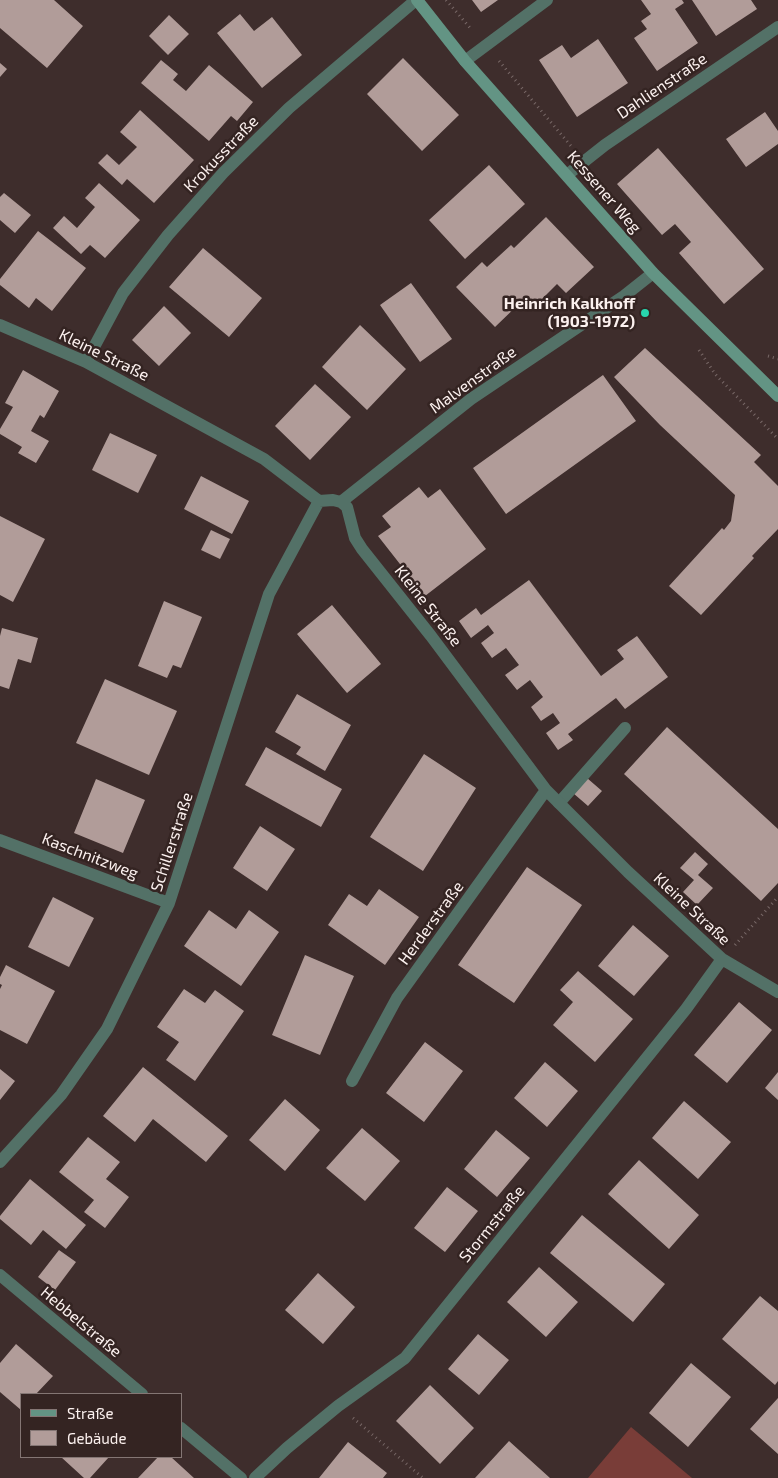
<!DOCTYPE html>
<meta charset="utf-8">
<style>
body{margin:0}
#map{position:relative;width:778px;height:1478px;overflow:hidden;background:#3e2d2c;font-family:"Exo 2",sans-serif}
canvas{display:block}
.legend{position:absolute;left:20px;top:1393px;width:162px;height:65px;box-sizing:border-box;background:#342422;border:1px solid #847674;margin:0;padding:6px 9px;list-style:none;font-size:15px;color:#fcf1ef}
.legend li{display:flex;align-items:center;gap:10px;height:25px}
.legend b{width:25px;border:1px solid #847674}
</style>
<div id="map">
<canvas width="778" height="1478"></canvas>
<ul class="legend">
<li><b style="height:6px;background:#639484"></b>Straße</li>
<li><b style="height:14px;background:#b19c99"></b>Gebäude</li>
</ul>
</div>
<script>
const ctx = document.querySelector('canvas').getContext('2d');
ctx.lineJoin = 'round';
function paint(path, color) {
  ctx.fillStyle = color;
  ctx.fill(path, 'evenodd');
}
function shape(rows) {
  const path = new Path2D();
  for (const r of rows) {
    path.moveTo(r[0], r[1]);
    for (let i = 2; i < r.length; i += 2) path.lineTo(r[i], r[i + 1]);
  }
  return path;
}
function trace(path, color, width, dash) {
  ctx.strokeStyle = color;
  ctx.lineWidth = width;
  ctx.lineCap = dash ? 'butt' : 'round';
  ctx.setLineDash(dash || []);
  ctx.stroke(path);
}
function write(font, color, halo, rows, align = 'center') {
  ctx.font = font + ' "Exo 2",sans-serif';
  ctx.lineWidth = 5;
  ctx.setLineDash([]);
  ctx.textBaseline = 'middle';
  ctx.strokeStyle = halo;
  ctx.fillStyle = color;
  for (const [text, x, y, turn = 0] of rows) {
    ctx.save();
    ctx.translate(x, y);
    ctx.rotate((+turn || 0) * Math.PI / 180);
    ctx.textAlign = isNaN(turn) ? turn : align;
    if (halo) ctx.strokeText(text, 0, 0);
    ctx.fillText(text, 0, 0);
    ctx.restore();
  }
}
const green = shape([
 [631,1427,692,1478,588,1478]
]);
const building = shape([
 [0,0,54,0,83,26,47,68,0,28],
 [472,0,498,0,481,12],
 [641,0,682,0,684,3,675,9,698,43,657,71,634,38,647,29,641,21,651,14],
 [692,0,751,0,757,9,716,36],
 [240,14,254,31,272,17,302,55,262,88,217,33],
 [169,15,189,34,168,55,149,36],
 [598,39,628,83,577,117,539,60,562,45,571,58],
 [403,58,459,115,422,151,367,94],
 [161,60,178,74,173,80,186,91,209,65,253,102,237,121,231,116,209,141,141,83],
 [0,63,7,69,0,77],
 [140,110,194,160,154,203,127,179,122,185,98,163,107,154,119,165,137,147,120,132],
 [765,112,778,131,778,144,746,167,726,139],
 [658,148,764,269,724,304,679,253,691,242,675,224,662,235,617,184],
 [489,165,525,204,465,259,429,220],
 [99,183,140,220,105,258,90,245,81,254,53,228,64,216,77,228,95,207,85,198],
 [4,193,31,215,15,233,0,220,0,197],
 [546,217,594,267,566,293,557,284,530,311,521,302,495,327,456,287,482,262,487,267,511,245,514,248],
 [38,231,86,268,52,311,36,298,29,308,0,285,0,279],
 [203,248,262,298,229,337,169,287],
 [411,283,452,339,420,362,380,305],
 [164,306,191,333,159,366,132,340],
 [360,325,406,369,367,410,322,367],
 [645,348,761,455,754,462,778,486,778,529,752,556,754,558,701,615,669,586,722,528,724,530,731,521,735,495,660,425,614,377],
 [23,370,59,391,44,418,40,415,31,431,49,441,36,463,18,453,22,447,0,434,0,429,13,407,5,403],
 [603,375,636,421,506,514,473,468],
 [315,384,351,417,310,460,275,426],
 [110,433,157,455,138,493,92,470],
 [201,476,249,501,232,534,184,509],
 [419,487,428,498,440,489,486,549,425,596,378,536,391,527,382,516],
 [0,516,45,539,13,602,0,595],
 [211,530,230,539,220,559,201,550],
 [529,580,601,676,624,659,617,650,637,636,668,677,625,709,616,698,568,734,573,740,558,750,546,733,560,723,553,713,541,721,531,707,543,697,530,680,517,690,505,675,519,665,506,648,492,658,481,643,494,633,488,625,471,638,459,621,476,608,481,615],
 [164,601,202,617,181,668,173,665,167,678,138,666],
 [332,605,381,664,347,693,297,634],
 [2,628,38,638,31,663,18,659,9,689,0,686,0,636],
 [105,679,177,711,149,775,76,743],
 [297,694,351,725,325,771,296,754,301,747,275,732],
 [667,727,778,829,778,883,761,901,624,774],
 [266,747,342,789,321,827,245,785],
 [424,754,476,788,423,871,370,837],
 [587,778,602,791,588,806,573,793],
 [96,779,145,800,123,853,74,833],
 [260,826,295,849,267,891,233,868],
 [695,852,708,864,698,875,713,888,697,905,683,892,694,880,680,868],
 [527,867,582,905,514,1003,458,965],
 [379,889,419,917,385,965,328,925,349,894,367,906],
 [53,897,94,918,69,967,28,947],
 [209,910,236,929,249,910,279,932,241,986,184,946],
 [633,925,669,956,634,996,598,966],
 [305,955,354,976,320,1055,272,1035],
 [6,965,55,991,27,1044,0,1030,0,989,2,985,0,984,0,977],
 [578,971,633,1019,595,1062,553,1025,573,1002,560,990],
 [184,989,205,1003,215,990,244,1011,195,1081,166,1060,179,1042,157,1027],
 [739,1002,772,1030,727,1083,694,1055],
 [425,1042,463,1071,424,1122,386,1093],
 [545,1062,578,1091,547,1127,514,1098],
 [143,1067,228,1136,206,1162,153,1119,135,1142,103,1116],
 [0,1069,15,1081,0,1100],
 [778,1072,778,1100,765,1088],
 [285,1099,320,1130,285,1171,249,1140],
 [684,1101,731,1142,698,1179,652,1138],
 [362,1128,400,1161,365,1201,326,1168],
 [496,1130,530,1158,497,1197,464,1169],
 [88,1137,120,1162,106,1179,129,1197,105,1228,84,1212,94,1200,59,1172],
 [639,1160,699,1215,669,1249,608,1194],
 [30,1179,86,1225,66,1249,43,1230,31,1245,0,1219,0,1216],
 [447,1187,478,1211,445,1252,414,1228],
 [582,1215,665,1284,633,1322,550,1253],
 [59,1250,76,1262,55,1290,38,1277],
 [539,1267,578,1302,546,1337,507,1302],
 [318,1273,355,1307,323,1344,285,1310],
 [760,1296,778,1311,778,1381,775,1385,722,1339],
 [478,1334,509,1360,479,1395,448,1369],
 [16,1344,53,1376,36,1394,21,1394,21,1410,0,1392,0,1363],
 [691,1363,731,1397,688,1447,649,1413],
 [430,1385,474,1428,440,1464,396,1421],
 [778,1398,778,1454,750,1429],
 [509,1441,550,1478,475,1478],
 [348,1442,387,1473,383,1478,319,1478],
 [61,1457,109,1457,90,1478,84,1478],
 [158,1457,171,1457,194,1478,138,1478]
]);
const path = shape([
 [446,0,472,30],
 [499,61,571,146],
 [699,350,715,374,778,439],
 [768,356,778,359],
 [735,945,778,897],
 [353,1418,423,1478]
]);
const lane = shape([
 [559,803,625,728]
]);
const street = shape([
 [465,61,547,0],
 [567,175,605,145,778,27],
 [0,325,86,362,264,459,319,501,333,500,341,502,347,507,355,538,362,549,431,636,546,790,628,872,722,959,778,992],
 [86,362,123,293,168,235,223,173,289,108,416,0],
 [341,502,471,399,624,296,653,273],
 [0,840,169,903],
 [352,1081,397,998,546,790],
 [0,1162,61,1095,107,1029,169,903,269,594,319,501],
 [0,1275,142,1394],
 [181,1428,241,1478],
 [255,1478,287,1448,338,1406,405,1358,686,1009,722,959]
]);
const secondary = shape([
 [417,0,465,61,653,273,778,396]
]);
const markers = [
 [645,313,5,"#28d5ad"]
];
const streetNames = [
 ["Dahlienstraße",662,86,-34],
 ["Krokusstraße",221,154,-46],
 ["Kessener Weg",604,192,49],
 ["Kleine Straße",104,355,26],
 ["Malvenstraße",473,380,-36],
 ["Kleine Straße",428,606,52],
 ["Schillerstraße",172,842,-72],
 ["Kaschnitzweg",90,856,21],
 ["Kleine Straße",692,909,43],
 ["Herderstraße",431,923,-54],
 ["Stormstraße",492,1224,-51],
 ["Hebbelstraße",81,1322,40]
];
const poiNames = [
 ["Heinrich Kalkhoff",635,304],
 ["(1903-1972)",635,322]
];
paint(green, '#793d38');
paint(building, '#b19c99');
trace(path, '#796968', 3, [1, 4]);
trace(lane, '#537167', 12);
trace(street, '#537167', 12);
trace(secondary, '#639484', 12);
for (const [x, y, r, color] of markers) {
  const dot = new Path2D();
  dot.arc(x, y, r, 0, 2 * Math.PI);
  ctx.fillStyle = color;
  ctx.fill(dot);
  trace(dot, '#342422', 2);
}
write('16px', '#fcf1ef', '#342422', streetNames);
write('bold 16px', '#fcf1ef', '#342422', poiNames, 'right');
</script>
